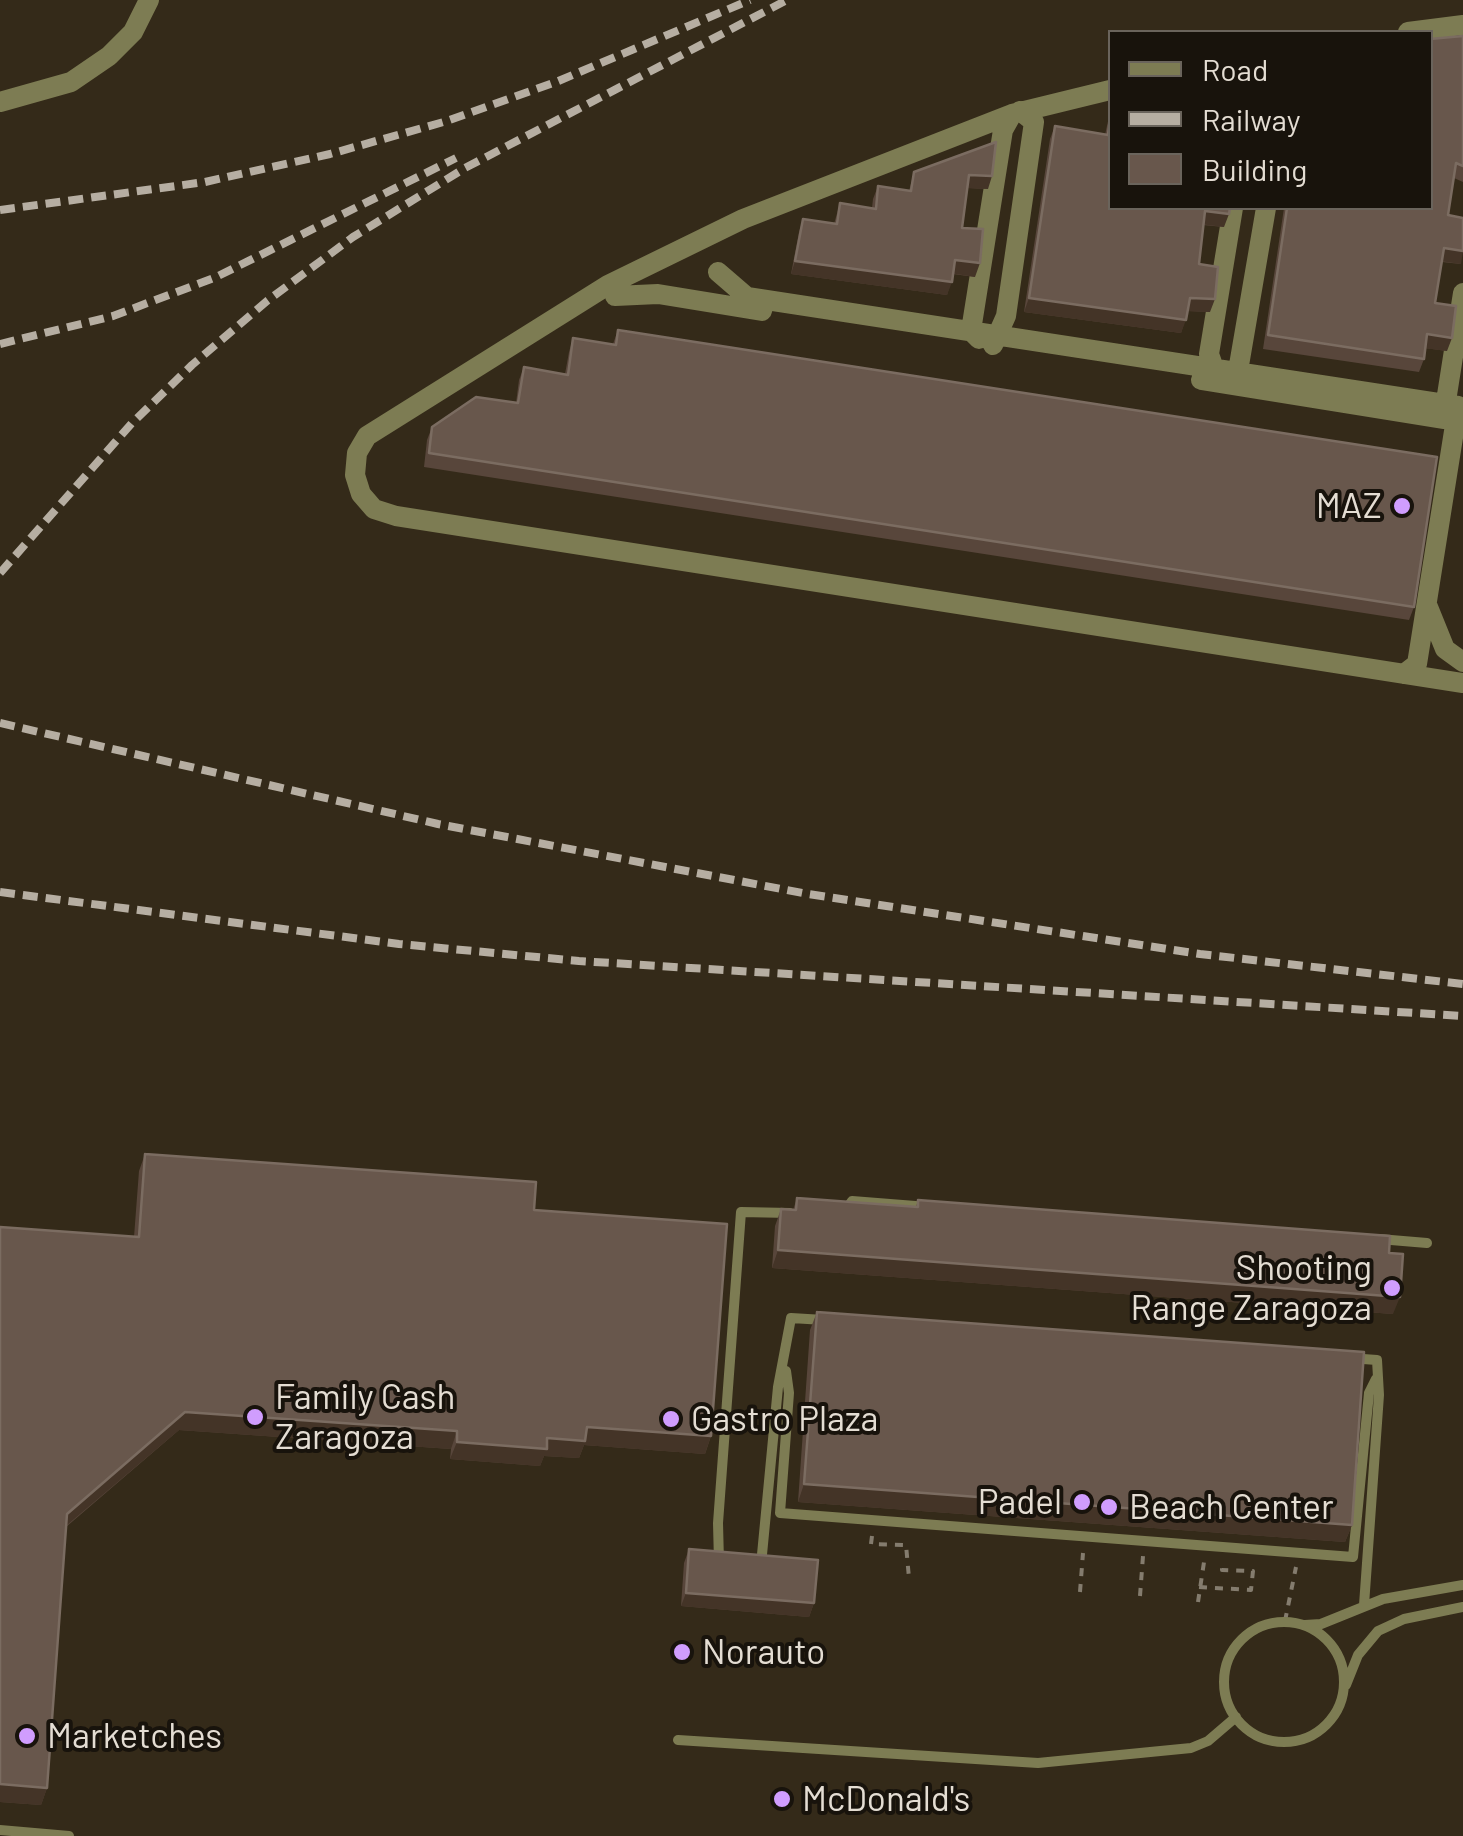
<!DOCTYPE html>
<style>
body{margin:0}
#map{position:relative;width:1463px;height:1836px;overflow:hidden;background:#342a19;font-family:Barlow,sans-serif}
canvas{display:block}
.legend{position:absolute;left:1108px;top:30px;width:325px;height:180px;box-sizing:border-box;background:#18130c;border:2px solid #6a645c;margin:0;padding:12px 18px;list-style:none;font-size:30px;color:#e4ddd3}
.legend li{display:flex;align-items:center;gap:20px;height:50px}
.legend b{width:50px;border:2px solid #6a645c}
</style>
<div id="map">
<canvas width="1463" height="1836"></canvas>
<ul class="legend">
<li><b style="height:12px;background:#7d7c53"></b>Road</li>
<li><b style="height:12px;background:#b6aea2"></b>Railway</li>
<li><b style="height:28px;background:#68574c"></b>Building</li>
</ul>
</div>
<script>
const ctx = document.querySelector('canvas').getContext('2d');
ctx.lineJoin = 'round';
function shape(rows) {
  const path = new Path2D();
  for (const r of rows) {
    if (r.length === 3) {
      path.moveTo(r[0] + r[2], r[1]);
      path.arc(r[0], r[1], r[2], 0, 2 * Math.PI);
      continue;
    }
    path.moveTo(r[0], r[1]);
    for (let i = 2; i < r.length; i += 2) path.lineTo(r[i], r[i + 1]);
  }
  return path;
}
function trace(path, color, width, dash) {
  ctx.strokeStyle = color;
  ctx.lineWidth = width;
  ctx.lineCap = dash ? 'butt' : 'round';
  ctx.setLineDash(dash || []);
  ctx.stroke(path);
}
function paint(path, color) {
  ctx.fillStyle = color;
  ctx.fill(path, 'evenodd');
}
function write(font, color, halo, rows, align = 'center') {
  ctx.font = font + ' Barlow,sans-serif';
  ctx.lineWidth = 8;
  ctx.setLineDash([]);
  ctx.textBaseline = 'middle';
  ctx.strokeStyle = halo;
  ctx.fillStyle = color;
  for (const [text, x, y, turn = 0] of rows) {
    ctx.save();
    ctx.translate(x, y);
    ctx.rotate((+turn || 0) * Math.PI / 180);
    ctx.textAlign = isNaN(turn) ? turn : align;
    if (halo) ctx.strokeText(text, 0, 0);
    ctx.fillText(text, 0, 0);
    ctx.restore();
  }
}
const path = shape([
 [872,1536,871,1544,906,1545,909,1578],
 [1199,1587,1251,1590,1253,1571,1222,1570,1222,1561],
 [1080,1592,1083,1553],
 [1140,1596,1143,1556],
 [1198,1602,1204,1562],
 [1285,1621,1296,1567]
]);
const service = shape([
 [845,1211,852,1201,928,1207],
 [1379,1239,1427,1243],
 [1349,1358,1377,1360,1379,1395,1364,1605],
 [786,1371,789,1393,780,1513,1353,1557,1369,1393,1376,1379],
 [719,1562,718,1523,741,1212,790,1213],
 [761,1565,778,1387,791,1318,824,1320],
 [1284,1682,60],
 [1305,1625,1321,1624,1383,1599,1463,1585],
 [1346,1685,1358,1655,1378,1631,1404,1619,1463,1607],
 [678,1740,1038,1763,1191,1748,1208,1741,1236,1717],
 [0,1830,69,1836]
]);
const minor = shape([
 [1408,32,1463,25],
 [1110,90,1012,114,743,219,608,285,367,436,357,453,355,475,361,494,374,509,396,516,1463,683],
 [0,102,71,82,109,56,133,32,149,0],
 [718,272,747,297,1458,406,1417,664,1404,674],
 [615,296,658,294,762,311],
 [979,339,971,331,973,318,1003,130,1012,114],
 [993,345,1006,316,1034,122,1020,111],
 [1217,377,1209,354,1233,208],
 [1233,379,1238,371,1266,208],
 [1201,380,1443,419],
 [1444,414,1463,293],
 [1428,607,1445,649,1463,662]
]);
const rail = shape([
 [0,210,205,182,330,154,447,121,556,82,750,0],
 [0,344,113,316,214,278,456,158],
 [0,573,132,423,192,365,267,301,353,237,465,168,787,0],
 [0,723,438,824,808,894,1200,954,1463,984],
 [0,892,399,944,579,961,1463,1016]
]);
const wall = shape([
 [1463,36,1463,182,1454,178,1448,215,1461,264,1442,262,1435,303,1447,351,1425,348,1424,359,1419,372,1263,349,1284,208,1430,208],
 [1110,112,1224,227,1203,225,1199,264,1210,312,1188,311,1181,333,1024,312,1050,139,1055,126,1105,135],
 [914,172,988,189,968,188,962,228,975,277,953,274,947,295,791,274,799,232,803,219,834,224,840,203,872,208,873,199,878,186,909,191],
 [618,330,1414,607,1409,620,424,467,427,440,432,427,516,403,519,380,524,367,565,374,569,352,573,338,613,344],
 [145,1154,534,1210,711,1436,705,1454,584,1445,579,1458,544,1456,540,1466,450,1459,451,1449,179,1430,66,1527,47,1788,41,1805,0,1802,0,1227,134,1237,139,1171],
 [797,1198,916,1207,918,1200,1389,1253,1393,1314,772,1268,775,1226,781,1209,793,1210],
 [817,1312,1352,1525,1345,1542,798,1502,810,1330],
 [689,1549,814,1603,809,1617,681,1606,684,1563]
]);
const shadedWall = shape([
 [969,175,992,176,988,189,965,188],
 [1205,211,1229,214,1224,227,1200,224],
 [1444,248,1463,251,1461,264,1440,261],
 [955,260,980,263,975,277,950,273],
 [795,261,952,282,947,295,791,274],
 [1029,298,1186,320,1181,333,1024,312],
 [1190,298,1215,299,1210,312,1185,311],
 [1427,334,1452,338,1447,351,1423,348],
 [778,1250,1400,1297,1393,1314,772,1268],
 [185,1412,457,1431,451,1449,179,1430,60,1531,67,1514],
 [587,1427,711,1436,705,1454,584,1445,579,1458,544,1456,540,1466,450,1459,457,1442,547,1438],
 [804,1484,1352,1525,1345,1542,798,1502],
 [686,1593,814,1603,809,1617,681,1606],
 [0,1784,47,1788,41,1805,0,1802]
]);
const building = shape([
 [1463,36,1463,166,1456,163,1448,215,1463,218,1463,251,1444,248,1435,303,1456,306,1452,338,1427,334,1424,359,1268,335,1287,208,1430,208,1430,39,1463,36],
 [1110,117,1110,208,1230,208,1229,214,1205,211,1199,264,1218,267,1215,299,1190,298,1186,320,1029,298,1055,126,1108,135,1110,117],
 [996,142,992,176,969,175,962,228,983,229,980,263,955,260,952,282,795,261,803,219,837,224,840,203,876,209,878,186,911,191,914,172,996,142],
 [618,330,1437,457,1414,607,429,453,432,427,476,397,518,403,524,367,568,375,573,338,616,345,618,330],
 [145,1154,536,1182,534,1210,727,1224,711,1436,587,1427,585,1441,547,1438,547,1449,457,1442,457,1431,185,1412,67,1514,47,1788,0,1784,0,1227,139,1237,145,1154],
 [797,1198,918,1207,918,1200,1390,1236,1389,1253,1403,1254,1400,1297,778,1250,781,1209,796,1210,797,1198],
 [817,1312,1364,1352,1352,1525,804,1484,817,1312],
 [689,1549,818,1560,814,1603,686,1593,689,1549]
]);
const markers = [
 [1402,506,10,"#d09dfe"],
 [1392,1288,10,"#d09dfe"],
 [255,1417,10,"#d09dfe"],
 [671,1419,10,"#d09dfe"],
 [1082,1502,10,"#d09dfe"],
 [1109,1507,10,"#d09dfe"],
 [682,1652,10,"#d09dfe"],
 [27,1736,10,"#d09dfe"],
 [782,1799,10,"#d09dfe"]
];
const poiNames = [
 ["MAZ",1382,506,"right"],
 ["Shooting",1372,1268,"right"],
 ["Range Zaragoza",1372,1308,"right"],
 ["Family Cash",275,1397],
 ["Zaragoza",275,1437],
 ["Gastro Plaza",691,1419],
 ["Padel",1062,1502,"right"],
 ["Beach Center",1129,1507],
 ["Norauto",702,1652],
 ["Marketches",47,1736],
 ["McDonald's",802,1799]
];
trace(path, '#847c6e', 4, [8, 8]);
trace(service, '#7d7c53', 10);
trace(minor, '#7d7c53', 20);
trace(rail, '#b6aea2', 8, [15, 8]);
paint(wall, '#58463b');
paint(shadedWall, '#443427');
paint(building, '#68574c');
trace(building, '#7b6c61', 2.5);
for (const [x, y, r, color] of markers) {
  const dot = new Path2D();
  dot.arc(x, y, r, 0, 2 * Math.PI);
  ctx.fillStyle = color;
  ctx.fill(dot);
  trace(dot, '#18130c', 4);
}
write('35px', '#e4ddd3', '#18130c', poiNames, 'left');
</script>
